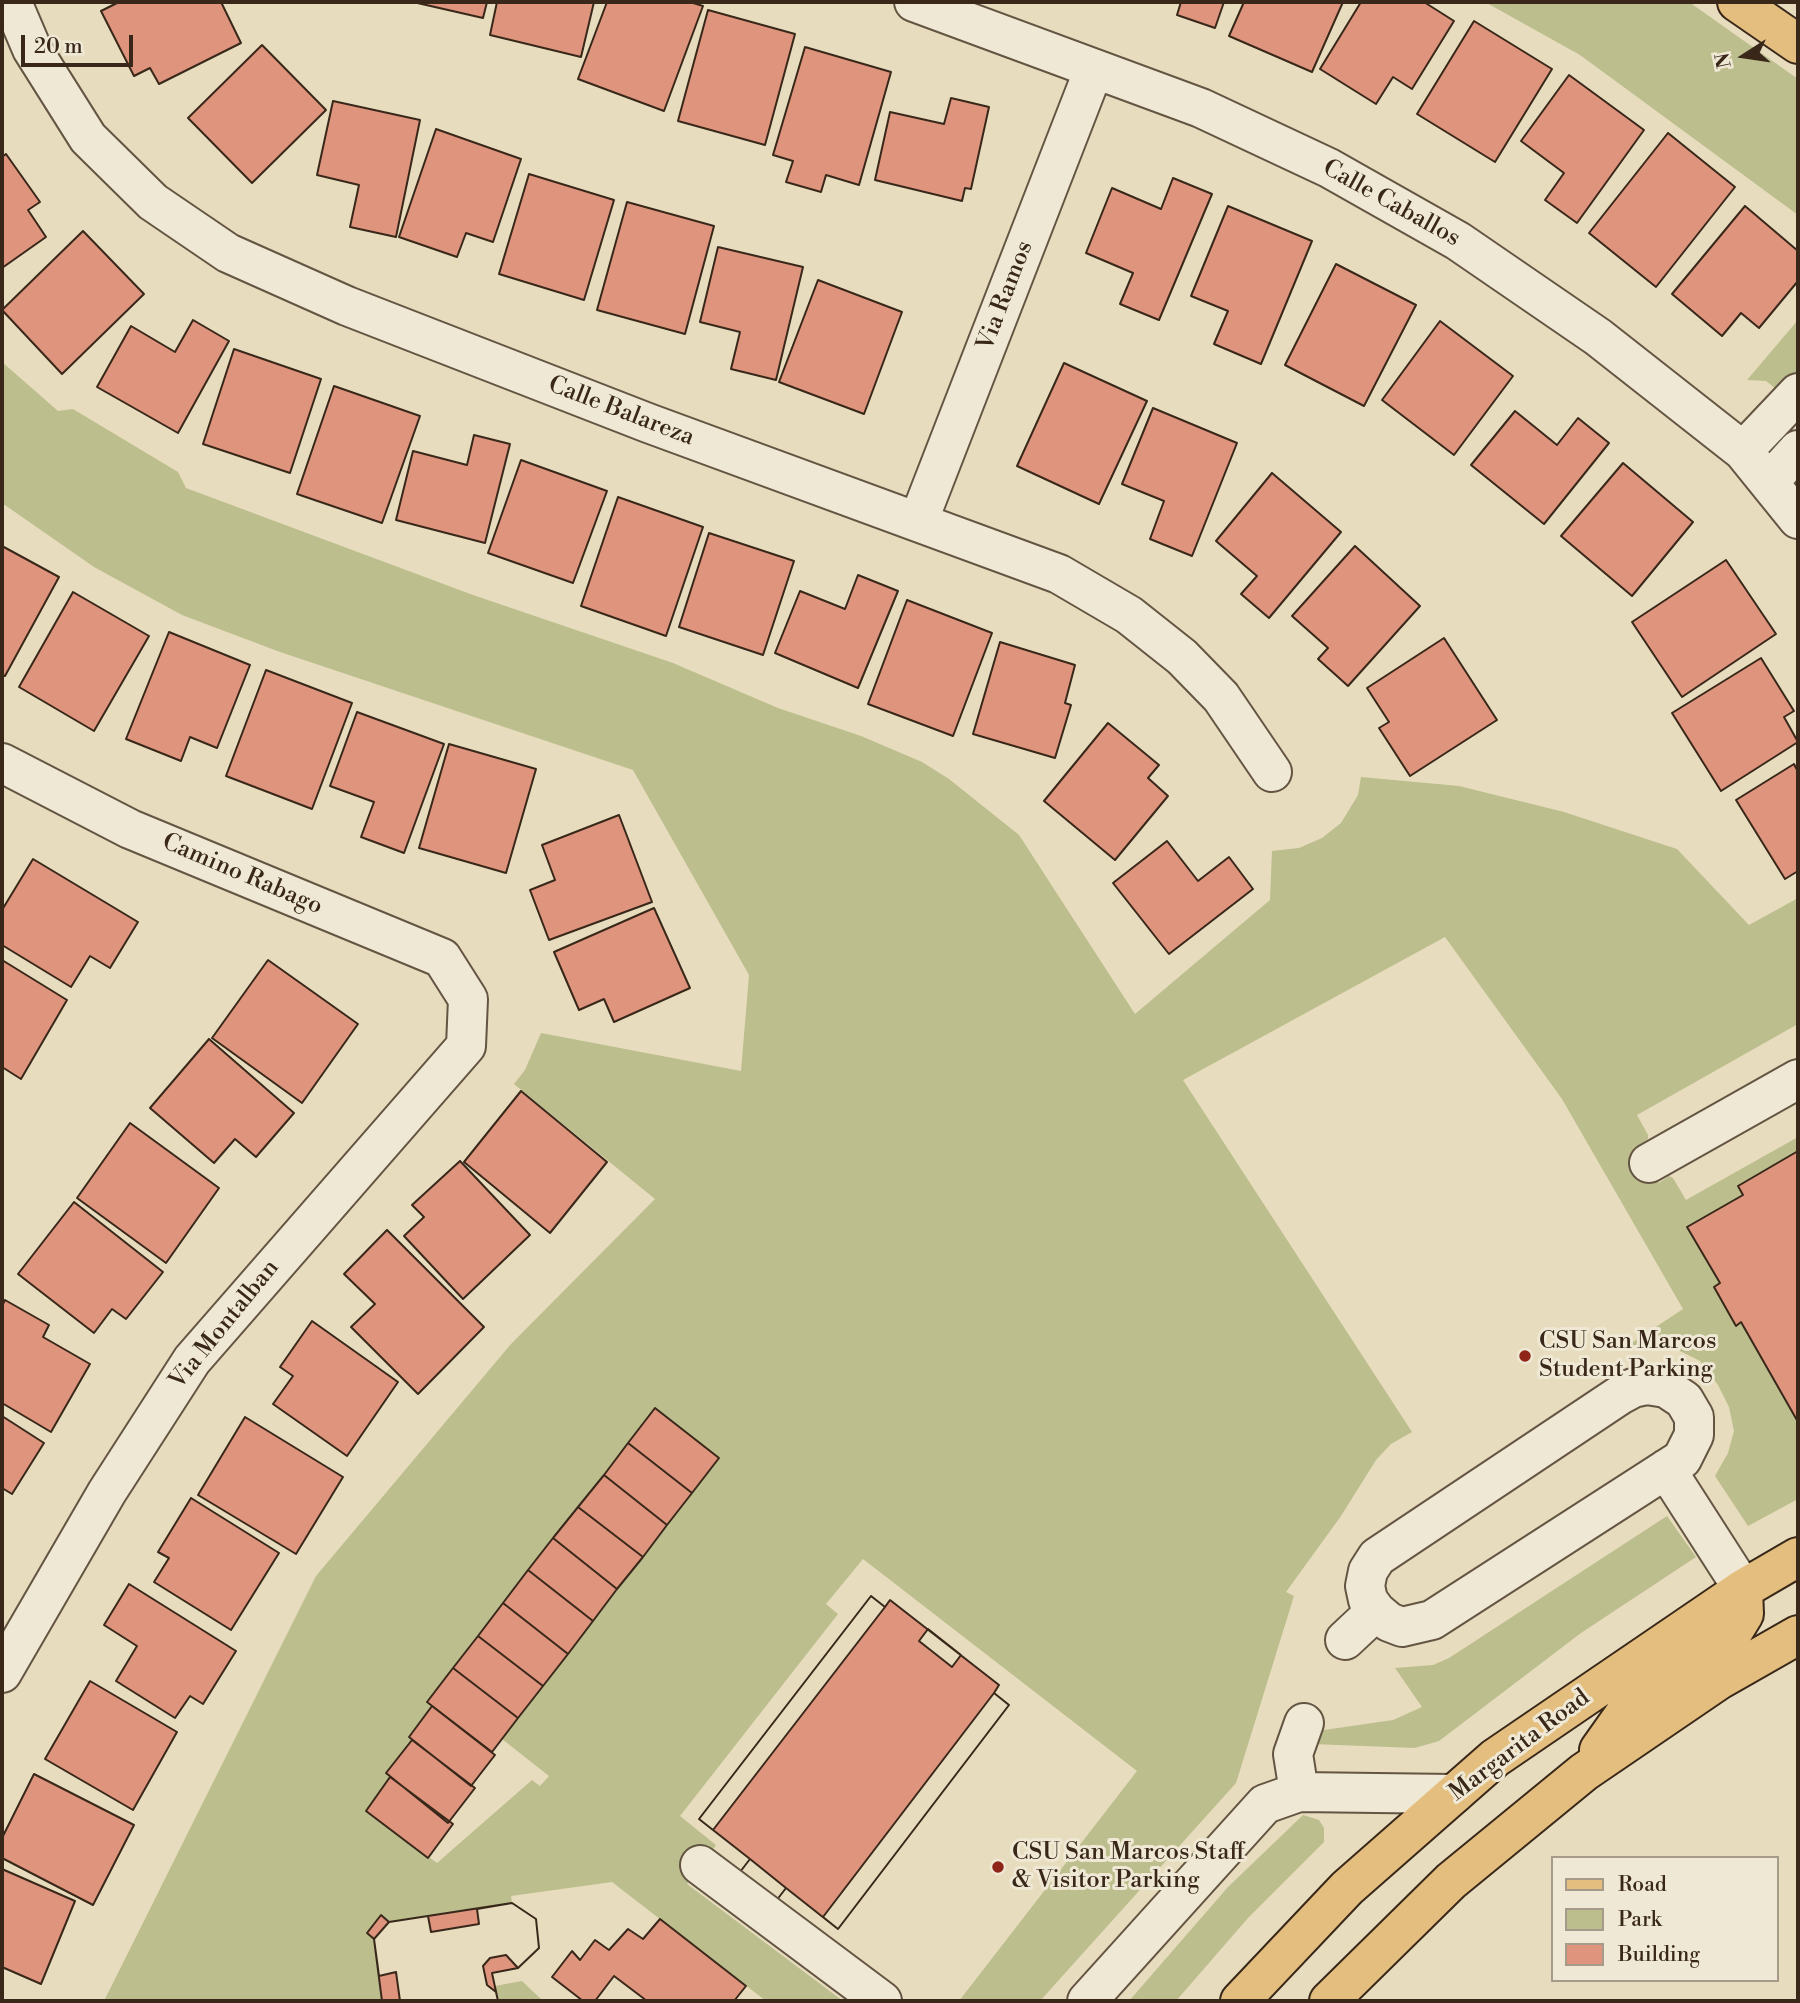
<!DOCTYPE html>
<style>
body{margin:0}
#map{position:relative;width:1800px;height:2003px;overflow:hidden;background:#e7dcbd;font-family:"Libre Bodoni",serif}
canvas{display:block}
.frame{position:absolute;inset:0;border:4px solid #39281a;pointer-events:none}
.legend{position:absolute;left:1551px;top:1856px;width:228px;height:126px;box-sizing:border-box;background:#efe8d4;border:2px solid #a69b8a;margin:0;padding:9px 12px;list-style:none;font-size:21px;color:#39281a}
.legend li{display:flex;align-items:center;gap:14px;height:35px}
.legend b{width:35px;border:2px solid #a69b8a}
.north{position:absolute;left:1709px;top:21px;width:70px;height:70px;-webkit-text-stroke:5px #efe8d4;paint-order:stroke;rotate:258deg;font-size:19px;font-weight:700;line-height:28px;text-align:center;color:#39281a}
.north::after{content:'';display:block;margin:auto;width:24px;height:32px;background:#39281a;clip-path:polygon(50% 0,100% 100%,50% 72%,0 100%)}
.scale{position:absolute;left:21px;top:35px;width:112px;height:32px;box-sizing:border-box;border:4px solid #39281a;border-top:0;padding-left:9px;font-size:21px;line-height:24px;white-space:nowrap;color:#39281a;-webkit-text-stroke:5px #efe8d4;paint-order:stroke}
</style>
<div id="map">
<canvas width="1800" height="2003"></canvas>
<div class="frame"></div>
<ul class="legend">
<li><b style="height:9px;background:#e4be7e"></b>Road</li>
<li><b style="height:19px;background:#bcbe8d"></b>Park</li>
<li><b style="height:19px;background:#df947d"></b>Building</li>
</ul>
<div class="north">N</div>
<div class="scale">20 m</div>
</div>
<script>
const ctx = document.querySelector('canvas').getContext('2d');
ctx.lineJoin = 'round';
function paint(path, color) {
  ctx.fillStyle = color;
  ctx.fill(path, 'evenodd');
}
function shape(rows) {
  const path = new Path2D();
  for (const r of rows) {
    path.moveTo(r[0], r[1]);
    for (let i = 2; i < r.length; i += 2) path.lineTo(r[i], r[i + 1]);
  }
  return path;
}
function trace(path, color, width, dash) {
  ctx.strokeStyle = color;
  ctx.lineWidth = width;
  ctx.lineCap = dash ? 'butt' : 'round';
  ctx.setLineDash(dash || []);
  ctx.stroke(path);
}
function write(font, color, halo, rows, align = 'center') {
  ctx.font = font + ' "Libre Bodoni",serif';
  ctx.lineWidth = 6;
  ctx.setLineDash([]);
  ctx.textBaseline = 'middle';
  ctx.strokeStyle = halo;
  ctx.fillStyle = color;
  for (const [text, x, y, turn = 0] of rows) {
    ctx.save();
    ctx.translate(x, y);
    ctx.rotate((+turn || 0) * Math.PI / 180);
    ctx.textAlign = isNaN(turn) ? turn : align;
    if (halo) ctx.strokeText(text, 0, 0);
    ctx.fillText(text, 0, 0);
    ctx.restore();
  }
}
const green = shape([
 [1485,2,1689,2,1798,79,1798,215,1580,55],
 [1798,320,1798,371,1779,391,1766,381,1747,380],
 [2,362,58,411,73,409,178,472,186,488,473,595,673,663,778,708,861,736,922,762,949,779,1019,835,1135,1014,1270,900,1272,851,1299,848,1322,838,1341,823,1358,795,1361,777,1459,786,1564,812,1677,849,1749,925,1798,898,1798,1024,1637,1115,1648,1135,1648,1139,1639,1145,1659,1183,1669,1176,1673,1178,1686,1200,1798,1137,1798,1499,1748,1526,1715,1476,1728,1453,1734,1431,1729,1407,1718,1385,1700,1361,1678,1350,1652,1343,1627,1346,1683,1309,1562,1099,1445,937,1183,1080,1412,1432,1391,1444,1376,1460,1341,1516,1286,1592,1294,1596,1236,1783,1040,2001,959,2001,1137,1771,863,1559,826,1604,838,1614,680,1816,716,1845,687,1884,843,2001,766,2001,612,1882,511,1896,512,1903,477,1909,389,1922,381,1916,374,1939,382,2001,104,2001,316,1576,511,1344,655,1199,514,1084,525,1070,541,1033,741,1071,749,975,633,770,280,652,182,615,94,567,2,503],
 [655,1409,718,1459,502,1739,549,1776,540,1786,532,1780,437,1863,366,1811,390,1777,386,1773,412,1740,409,1736,432,1706,428,1702],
 [1667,1516,1696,1557,1581,1633,1439,1741,1415,1748,1312,1744,1317,1731,1393,1720,1422,1707,1395,1668,1433,1665,1449,1658],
 [1303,1815,1319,1820,1324,1828,1324,1842,1248,1918,1176,2001,1129,2001,1228,1887],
 [522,1981,543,2001,498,2001,495,1986]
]);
const building = shape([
 [119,2,221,2,241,43,159,84,150,68,134,76,101,11,119,2],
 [413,2,487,2,483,18,413,2],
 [497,2,594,2,581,57,490,35,497,2],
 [607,2,690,2,703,6,664,111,578,79,607,2],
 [1181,2,1224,2,1215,28,1177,15,1181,2],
 [1244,2,1343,2,1312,72,1229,36,1244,2],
 [1361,2,1424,2,1454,21,1412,89,1393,77,1376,104,1320,69,1361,2],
 [708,10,795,34,765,145,678,121,708,10],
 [1474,21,1552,69,1495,162,1417,114,1474,21],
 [262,45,326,110,252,183,188,118,262,45],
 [805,47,891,72,859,185,826,175,821,192,786,182,793,161,773,155,805,47],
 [1569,75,1644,130,1577,223,1545,200,1564,173,1521,141,1569,75],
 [951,98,989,107,971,189,965,188,962,201,875,180,890,112,944,124,951,98],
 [333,101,420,120,396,237,350,227,359,185,317,175,333,101],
 [436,129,521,159,493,242,466,233,457,257,399,237,436,129],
 [1668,133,1735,187,1656,287,1589,233,1668,133],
 [6,154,40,202,28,210,46,237,2,268,2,157,6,154],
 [529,174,614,200,584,300,499,274,529,174],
 [1173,178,1212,194,1159,320,1120,304,1133,273,1086,253,1112,188,1161,209,1173,178],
 [627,202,714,226,685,334,597,310,627,202],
 [1228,206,1312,241,1261,364,1214,344,1228,311,1191,296,1228,206],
 [1745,206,1798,251,1798,281,1759,328,1741,313,1722,336,1672,294,1745,206],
 [83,231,144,294,62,374,2,310,83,231],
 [718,247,803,267,776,380,731,369,740,332,700,322,718,247],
 [1336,264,1416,305,1364,406,1285,365,1336,264],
 [818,280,902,312,864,414,779,382,818,280],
 [193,320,229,341,178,433,97,387,131,326,175,352,193,320],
 [1440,321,1513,376,1454,455,1382,400,1440,321],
 [234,349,321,379,290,473,203,444,234,349],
 [1064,363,1147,401,1099,504,1017,466,1064,363],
 [334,386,420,416,382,523,297,494,334,386],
 [1153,408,1237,443,1192,556,1150,539,1164,501,1122,484,1153,408],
 [1515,411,1557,445,1578,418,1609,443,1544,524,1471,465,1515,411],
 [474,435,510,444,485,543,396,520,413,451,467,465,474,435],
 [521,460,607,491,573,583,488,553,521,460],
 [1623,463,1693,522,1632,596,1561,536,1623,463],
 [1272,473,1341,532,1269,618,1241,594,1257,576,1216,541,1272,473],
 [618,497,703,527,666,636,581,606,618,497],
 [709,533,794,561,763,655,679,627,709,533],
 [2,546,59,577,5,676,2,675,2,546],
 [1355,546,1420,606,1348,686,1318,659,1328,648,1292,616,1355,546],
 [1726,560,1776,634,1682,697,1632,622,1726,560],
 [858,575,898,591,858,688,775,653,800,591,845,609,858,575],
 [73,592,149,636,94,731,19,687,73,592],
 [907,600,992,633,953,736,868,704,907,600],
 [169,632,250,665,217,748,190,737,181,761,126,739,169,632],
 [1444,638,1497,720,1410,776,1379,728,1389,722,1367,688,1444,638],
 [1000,642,1075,665,1065,703,1071,705,1055,758,973,734,1000,642],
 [1761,658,1794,711,1784,717,1798,742,1721,791,1672,713,1761,658],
 [266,670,352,703,312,809,226,776,266,670],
 [357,712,444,744,404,853,361,837,374,802,330,786,357,712],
 [1108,723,1159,765,1148,778,1168,796,1115,860,1044,801,1108,723],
 [449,744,536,769,506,873,419,848,449,744],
 [1794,764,1798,772,1798,871,1785,879,1736,800,1794,764],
 [619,815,652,902,549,940,530,890,555,880,542,845,619,815],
 [1167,841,1198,881,1229,857,1253,889,1169,954,1113,883,1167,841],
 [33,859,138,922,110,968,90,956,71,987,2,945,2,910,33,859],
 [654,908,690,988,614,1022,604,999,579,1010,554,952,654,908],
 [2,960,67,1000,21,1079,2,1067,2,960],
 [268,960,358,1024,302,1103,212,1038,268,960],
 [209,1039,294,1113,256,1157,235,1139,214,1163,150,1108,209,1039],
 [521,1091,607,1162,550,1233,464,1162,521,1091],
 [130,1123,219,1188,166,1263,77,1198,130,1123],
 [1798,1151,1798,1422,1741,1322,1736,1326,1714,1287,1720,1283,1687,1227,1743,1195,1738,1186,1798,1151],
 [460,1161,530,1235,463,1299,404,1236,424,1217,412,1205,460,1161],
 [74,1202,163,1272,126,1319,112,1309,94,1333,18,1274,74,1202],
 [387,1230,484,1327,418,1394,351,1327,375,1304,344,1274,387,1230],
 [5,1300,49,1325,43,1337,90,1364,51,1432,2,1403,2,1306,5,1300],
 [312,1321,398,1382,347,1456,273,1404,293,1376,280,1367,312,1321],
 [655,1408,719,1458,692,1493,628,1443,655,1408],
 [2,1416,44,1443,12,1494,2,1488,2,1416],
 [245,1417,343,1477,296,1554,198,1495,245,1417],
 [628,1443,692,1493,667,1525,604,1475,628,1443],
 [604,1475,667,1525,643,1557,578,1507,604,1475],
 [191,1498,279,1553,231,1630,154,1582,169,1558,158,1552,191,1498],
 [578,1507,643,1557,617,1589,553,1538,578,1507],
 [553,1538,617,1589,593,1621,528,1570,553,1538],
 [528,1570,593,1621,568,1654,503,1603,528,1570],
 [129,1584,236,1651,203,1704,190,1696,175,1718,116,1681,137,1646,104,1625,129,1584],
 [871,1596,885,1607,890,1600,999,1685,994,1693,1009,1705,838,1929,786,1888,776,1901,740,1872,750,1859,699,1819,871,1596],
 [871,1596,885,1607,713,1830,699,1819,871,1596],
 [503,1603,568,1654,543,1686,478,1636,503,1603],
 [928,1629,961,1655,952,1667,919,1641,928,1629],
 [478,1636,543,1686,518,1718,453,1668,478,1636],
 [453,1668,518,1718,492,1752,427,1702,453,1668],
 [90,1681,177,1732,133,1810,45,1759,90,1681],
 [994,1693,1009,1705,838,1929,823,1917,994,1693],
 [432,1706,495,1755,471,1786,409,1737,432,1706],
 [412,1740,475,1788,448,1823,386,1773,412,1740],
 [34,1774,134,1825,93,1905,2,1858,2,1838,34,1774],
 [390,1777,453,1824,428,1858,366,1811,390,1777],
 [750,1859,786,1888,776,1901,740,1872,750,1859],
 [2,1869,75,1901,41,1984,2,1967,2,1869],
 [512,1903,536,1919,539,1948,518,1968,492,1973,498,2001,382,2001,374,1939,367,1933,381,1915,389,1922,512,1903],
 [512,1903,536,1919,539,1948,518,1968,506,1955,490,1958,483,1966,487,1985,496,1992,498,2001,400,2001,396,1972,379,1976,374,1939,389,1922,428,1916,431,1932,479,1924,477,1909,512,1903],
 [660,1919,746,1986,734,2001,583,2001,552,1977,572,1951,580,1960,595,1940,609,1950,628,1929,643,1939,660,1919],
 [614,1976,647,2001,595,2001,614,1976]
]);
const minor = shape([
 [12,2,32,49,88,138,153,202,228,253,347,306,648,423,1059,574,1129,615,1182,657,1221,697,1272,772],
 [914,2,1201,108,1329,168,1458,241,1598,337,1743,451,1798,519],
 [1743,451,1798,393],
 [1769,482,1798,450],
 [918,522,1094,69],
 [2,763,130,829,442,958,468,999,466,1046,192,1360,107,1492,2,1673],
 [1649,1163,1798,1079],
 [1647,1385,1666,1388,1684,1400,1694,1417,1694,1435,1682,1459,1432,1620,1402,1627,1389,1622,1376,1611,1368,1600,1365,1586,1368,1571,1377,1557,1620,1395,1633,1388,1647,1385],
 [1666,1469,1743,1589],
 [1345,1640,1376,1611],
 [1299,1792,1293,1754,1304,1723],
 [700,1865,882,2001],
 [1087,2001,1265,1804,1299,1792,1454,1794]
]);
const major = shape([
 [1737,2,1798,44],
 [1599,1750,1633,1702,1728,1640,1744,1614,1743,1589],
 [1240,2001,1347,1888,1495,1758,1743,1589,1798,1557],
 [1329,2001,1451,1881,1584,1772,1719,1680,1798,1635]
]);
const markers = [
 [1525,1356,7,"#8f2418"],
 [998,1867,7,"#8f2418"]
];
const streetNames = [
 ["Calle Caballos",1391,204,29],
 ["Via Ramos",1006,296,-69],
 ["Calle Balareza",621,412,21],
 ["Camino Rabago",242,875,23],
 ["Via Montalban",225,1325,-51],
 ["Margarita Road",1520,1746,-37]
];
const poiNames = [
 ["CSU San Marcos",1539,1342],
 ["Student Parking",1539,1370],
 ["CSU San Marcos Staff",1012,1853],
 ["& Visitor Parking",1012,1881]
];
paint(green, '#bcbe8d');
paint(building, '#df947d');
trace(building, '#39281a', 2);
trace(minor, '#645543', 42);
trace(major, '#39281a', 42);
trace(minor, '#efe8d4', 38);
trace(major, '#e4be7e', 38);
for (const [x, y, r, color] of markers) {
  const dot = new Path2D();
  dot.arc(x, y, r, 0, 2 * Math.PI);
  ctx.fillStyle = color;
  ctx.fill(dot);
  trace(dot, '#efe8d4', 2.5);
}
write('24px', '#39281a', '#efe8d4', streetNames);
write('24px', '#39281a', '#efe8d4', poiNames, 'left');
</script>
